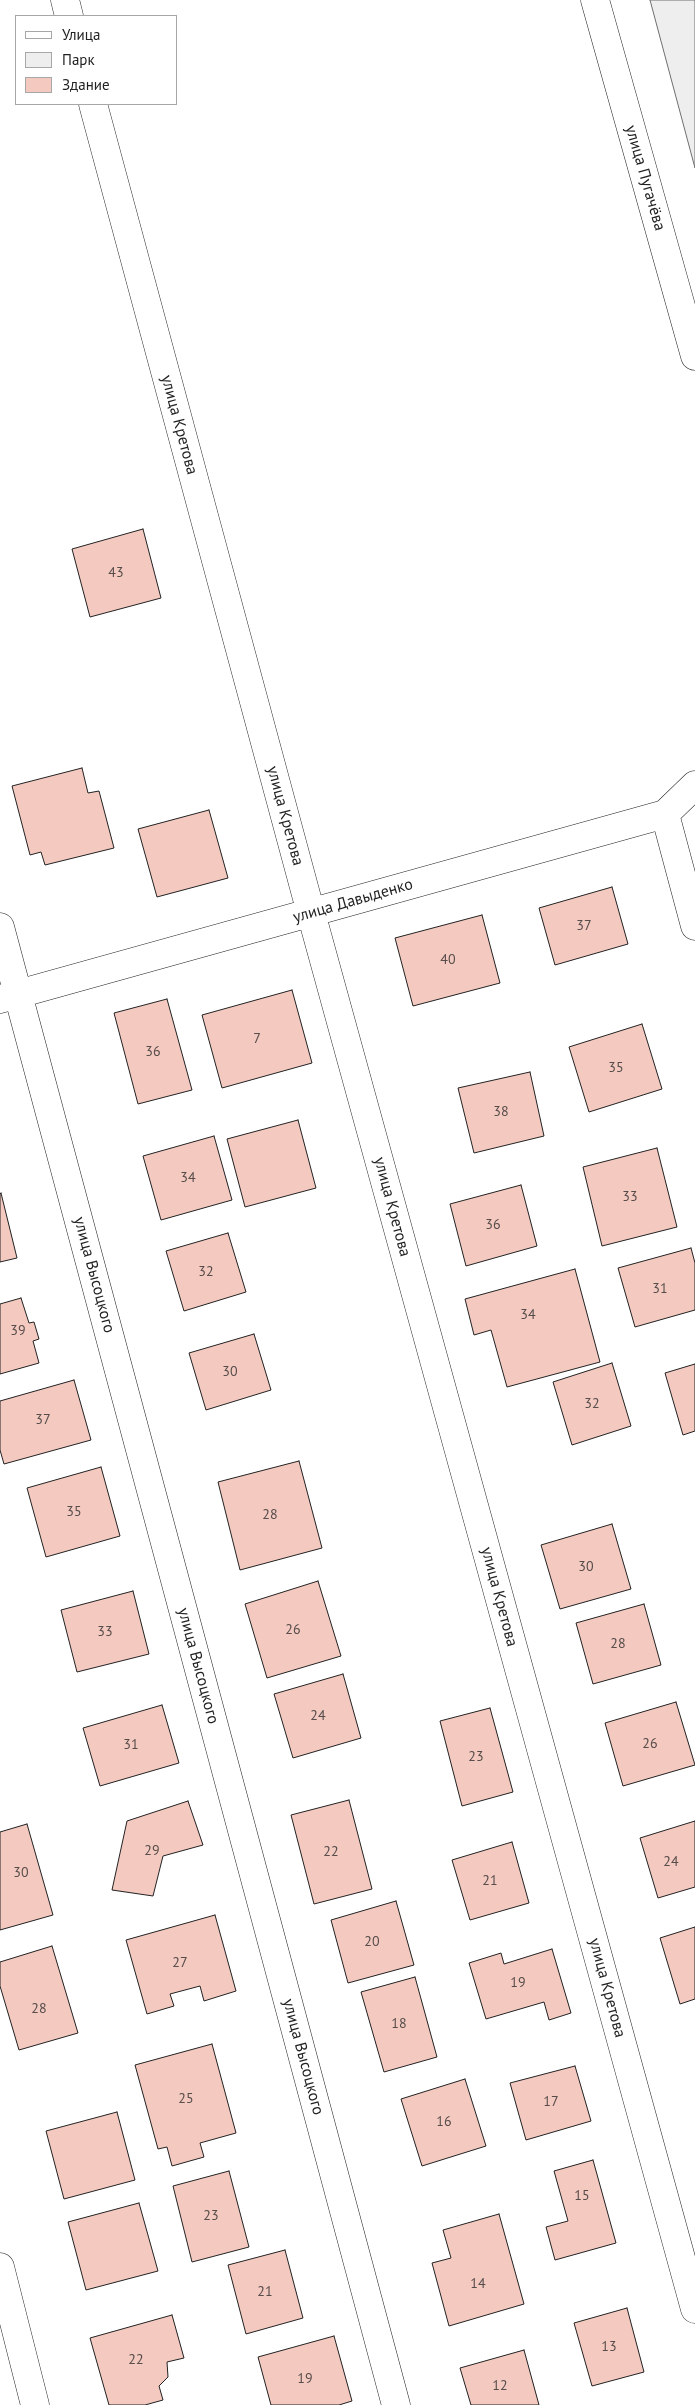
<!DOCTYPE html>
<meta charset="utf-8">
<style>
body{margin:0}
#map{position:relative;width:695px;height:2405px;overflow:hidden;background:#fff;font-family:"PT Sans",sans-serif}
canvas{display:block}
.legend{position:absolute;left:15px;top:15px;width:162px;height:90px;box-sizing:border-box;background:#fff;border:1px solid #a7a7a7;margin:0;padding:6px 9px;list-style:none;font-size:15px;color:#222}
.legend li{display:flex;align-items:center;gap:10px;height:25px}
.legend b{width:25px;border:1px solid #a7a7a7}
</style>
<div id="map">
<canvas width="695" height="2405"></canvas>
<ul class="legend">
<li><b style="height:6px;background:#fff"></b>Улица</li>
<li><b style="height:14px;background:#eee"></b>Парк</li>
<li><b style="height:14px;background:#f3c9c0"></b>Здание</li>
</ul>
</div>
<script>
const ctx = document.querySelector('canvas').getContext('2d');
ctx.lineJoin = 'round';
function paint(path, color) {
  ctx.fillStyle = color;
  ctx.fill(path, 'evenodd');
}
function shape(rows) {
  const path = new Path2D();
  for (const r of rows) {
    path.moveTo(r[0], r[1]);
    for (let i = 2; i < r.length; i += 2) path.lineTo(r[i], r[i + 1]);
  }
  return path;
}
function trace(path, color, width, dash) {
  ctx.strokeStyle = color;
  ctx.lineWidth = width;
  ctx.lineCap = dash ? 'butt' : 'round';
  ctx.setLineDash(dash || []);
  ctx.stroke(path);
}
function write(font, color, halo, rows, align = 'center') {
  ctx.font = font + ' "PT Sans",sans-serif';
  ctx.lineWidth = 4;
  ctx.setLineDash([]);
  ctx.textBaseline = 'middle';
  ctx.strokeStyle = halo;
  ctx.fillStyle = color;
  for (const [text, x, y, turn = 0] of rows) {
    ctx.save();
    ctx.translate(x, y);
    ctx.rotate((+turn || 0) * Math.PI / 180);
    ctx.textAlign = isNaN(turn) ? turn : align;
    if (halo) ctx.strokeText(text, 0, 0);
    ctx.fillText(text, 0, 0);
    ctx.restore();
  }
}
const green = shape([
 [650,0,695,0,695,168,650,0]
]);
const building = shape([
 [143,529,161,598,90,617,72,549,143,529],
 [82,768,88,793,99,791,114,848,45,865,41,852,30,855,12,786,82,768],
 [209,810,228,878,157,897,138,829,209,810],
 [612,887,628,944,555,965,539,908,612,887],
 [482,915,500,983,413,1006,395,938,482,915],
 [292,990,312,1063,222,1088,202,1015,292,990],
 [167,999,192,1090,138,1104,114,1013,167,999],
 [642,1024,662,1089,589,1112,569,1047,642,1024],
 [530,1072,544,1136,474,1153,458,1088,530,1072],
 [298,1120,316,1188,245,1207,227,1139,298,1120],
 [214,1136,232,1200,161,1220,143,1156,214,1136],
 [657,1148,677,1227,602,1246,583,1167,657,1148],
 [521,1185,537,1246,466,1266,450,1204,521,1185],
 [1,1193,17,1258,0,1262,0,1194,1,1193],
 [228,1233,246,1292,184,1311,166,1251,228,1233],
 [691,1248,695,1263,695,1310,635,1327,618,1268,691,1248],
 [575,1269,600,1362,507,1387,491,1330,474,1335,465,1299,575,1269],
 [21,1298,29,1323,34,1322,39,1339,33,1341,39,1363,0,1374,0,1304,21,1298],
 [254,1334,271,1390,206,1410,189,1353,254,1334],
 [612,1363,631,1426,572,1445,553,1382,612,1363],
 [695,1364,695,1431,683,1435,665,1373,695,1364],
 [74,1380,91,1440,4,1464,0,1450,0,1401,74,1380],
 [299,1461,322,1548,240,1570,218,1482,299,1461],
 [101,1467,120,1536,46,1557,27,1488,101,1467],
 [612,1524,631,1589,560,1609,541,1545,612,1524],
 [318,1581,341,1656,267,1678,245,1604,318,1581],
 [133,1591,149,1654,77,1672,61,1610,133,1591],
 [644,1604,661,1665,593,1684,576,1623,644,1604],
 [343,1674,361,1738,293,1758,274,1694,343,1674],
 [676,1702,695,1765,623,1786,605,1723,676,1702],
 [162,1705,179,1763,100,1786,83,1728,162,1705],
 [490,1708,513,1792,462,1806,440,1721,490,1708],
 [349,1800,372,1889,314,1904,291,1815,349,1800],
 [188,1801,203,1845,163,1856,153,1896,112,1890,127,1821,188,1801],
 [695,1821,695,1887,658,1898,640,1838,695,1821],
 [27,1824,53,1915,0,1930,0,1832,27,1824],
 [512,1842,529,1903,470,1920,452,1860,512,1842],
 [396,1901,414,1965,348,1983,331,1920,396,1901],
 [215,1915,236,1991,204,2001,200,1986,170,1994,174,2006,147,2014,126,1940,215,1915],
 [695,1927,695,1999,680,2004,660,1938,695,1927],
 [52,1946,78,2033,19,2050,0,1986,0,1962,52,1946],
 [552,1949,571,2013,549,2020,544,2002,486,2019,469,1963,501,1953,504,1964,552,1949],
 [415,1977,437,2057,384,2072,361,1992,415,1977],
 [212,2044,236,2133,200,2143,204,2157,172,2166,167,2147,158,2149,135,2065,212,2044],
 [575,2066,591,2121,526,2140,510,2083,575,2066],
 [465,2079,486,2146,422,2166,401,2099,465,2079],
 [117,2112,135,2180,64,2199,46,2131,117,2112],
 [593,2160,616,2243,555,2260,546,2227,568,2221,554,2171,593,2160],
 [229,2171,249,2247,192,2262,173,2186,229,2171],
 [139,2203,158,2271,86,2290,68,2222,139,2203],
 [499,2214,524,2304,449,2326,432,2263,451,2258,443,2230,499,2214],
 [285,2250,303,2318,246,2334,228,2265,285,2250],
 [627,2308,644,2372,592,2386,574,2323,627,2308],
 [172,2315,184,2358,167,2362,168,2377,159,2386,163,2400,145,2405,109,2405,90,2338,172,2315],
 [334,2336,352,2401,339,2405,271,2405,258,2357,334,2336],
 [524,2350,539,2405,471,2405,460,2368,524,2350]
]);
const minor = shape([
 [65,0,69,16],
 [595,0,695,356],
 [93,104,311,913,695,2309],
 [665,814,695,926],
 [0,927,396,2405],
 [0,999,665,814,695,785],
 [0,2267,35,2405]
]);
const numberNames = [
 ["43",116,573],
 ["37",584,926],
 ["40",448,960],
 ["7",257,1039],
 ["36",153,1052],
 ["35",616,1068],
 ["38",501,1112],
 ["34",188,1178],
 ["33",630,1197],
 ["36",493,1225],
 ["32",206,1272],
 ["31",660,1289],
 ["34",528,1315],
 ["39",18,1331],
 ["30",230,1372],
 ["32",592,1404],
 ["37",43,1420],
 ["35",74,1512],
 ["28",270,1515],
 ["30",586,1567],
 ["26",293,1630],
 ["33",105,1632],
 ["28",618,1644],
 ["24",318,1716],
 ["26",650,1744],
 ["31",131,1745],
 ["23",476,1757],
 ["29",152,1851],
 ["22",331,1852],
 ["24",671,1862],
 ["30",21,1873],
 ["21",490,1881],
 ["20",372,1942],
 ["27",180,1963],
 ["19",518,1983],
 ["28",39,2009],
 ["18",399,2024],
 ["25",186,2099],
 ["17",551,2102],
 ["16",444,2122],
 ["15",582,2196],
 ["23",211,2216],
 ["14",478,2284],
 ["21",265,2292],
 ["13",609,2347],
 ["22",136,2360],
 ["19",305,2379],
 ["12",500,2386]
];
const streetNames = [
 ["улица Пугачёва",645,178,74],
 ["улица Кретова",179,425,75],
 ["улица Кретова",285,816,75],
 ["улица Давыденко",353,901,-16],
 ["улица Кретова",392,1207,75],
 ["улица Высоцкого",94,1275,75],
 ["улица Кретова",499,1597,75],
 ["улица Высоцкого",198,1666,75],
 ["улица Кретова",607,1988,75],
 ["улица Высоцкого",303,2057,75]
];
paint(green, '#eee');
trace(green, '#6f6f6f', 1);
paint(building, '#f3c9c0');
trace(building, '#222', 1);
trace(minor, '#222', 29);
trace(minor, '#fff', 28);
write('14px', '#564c4a', null, numberNames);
write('16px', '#222', '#fff', streetNames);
</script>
